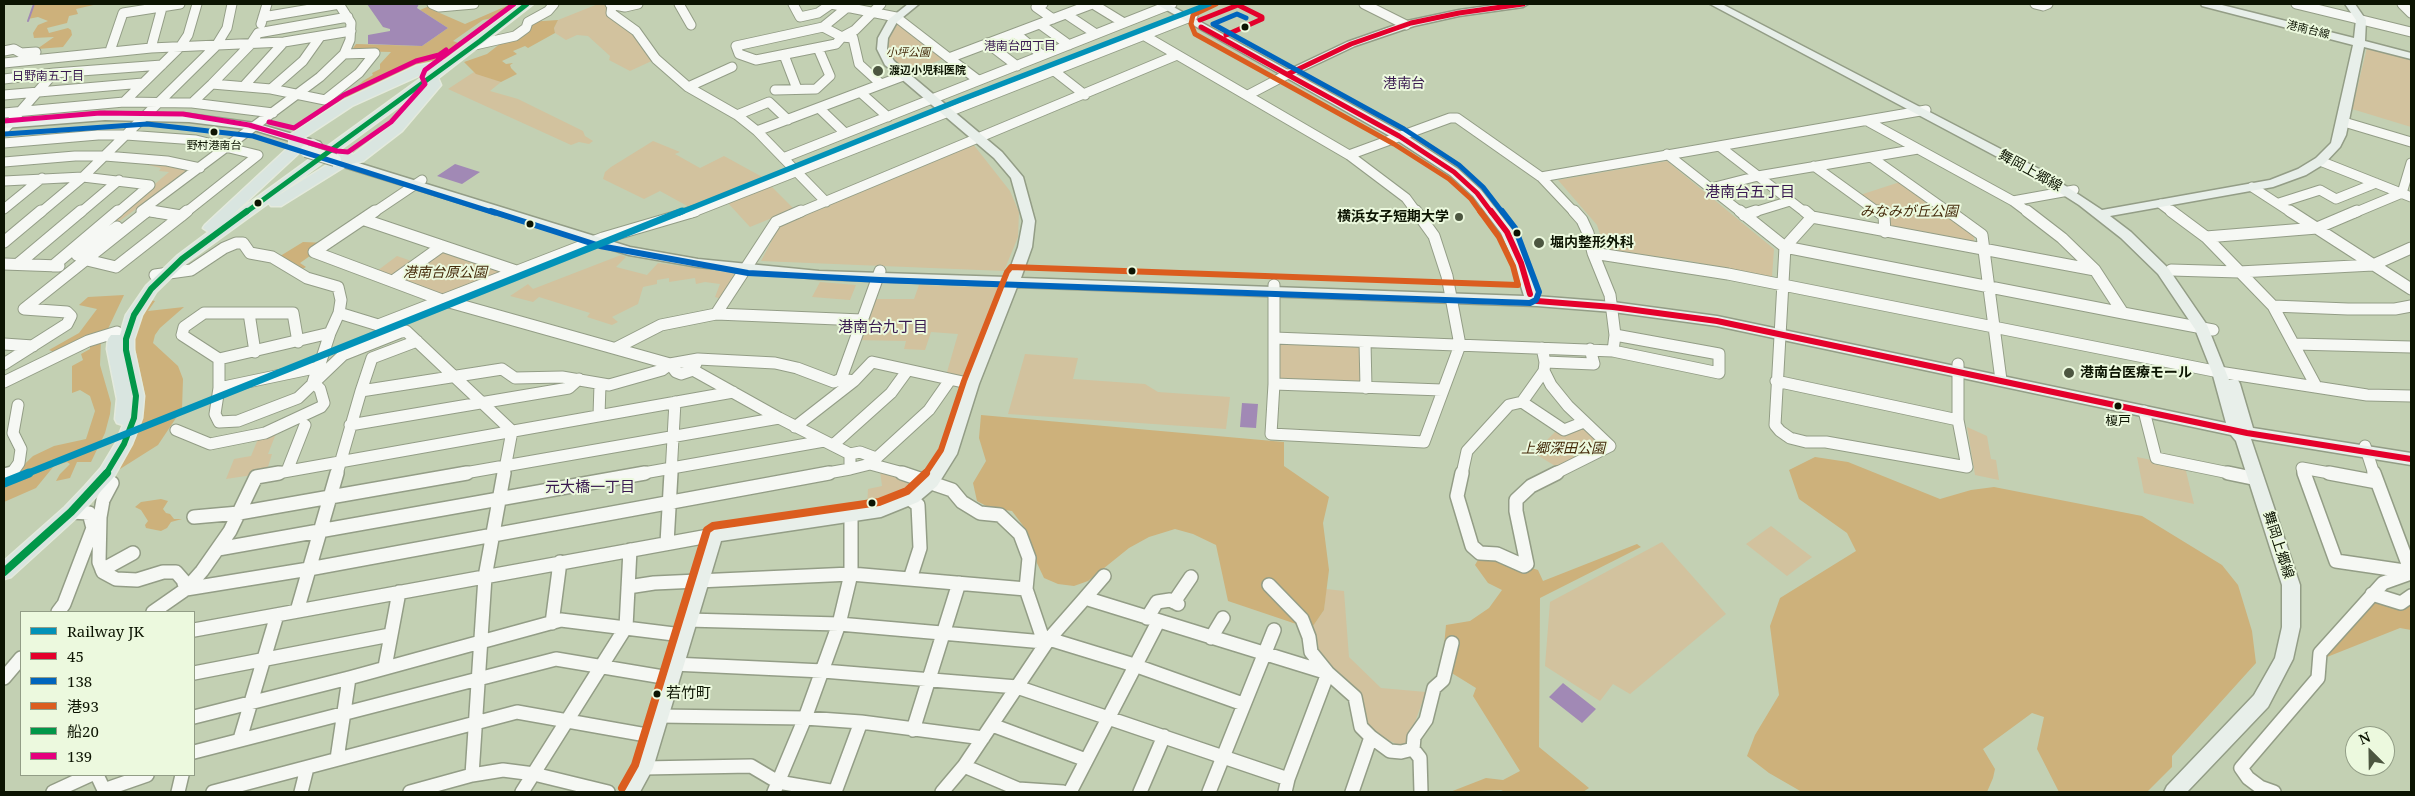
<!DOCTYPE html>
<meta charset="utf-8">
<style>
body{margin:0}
#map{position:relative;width:2415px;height:796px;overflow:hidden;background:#c3d0b3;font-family:"Noto Serif","Noto Sans JP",serif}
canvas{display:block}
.frame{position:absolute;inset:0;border:5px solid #0c1402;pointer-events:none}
.legend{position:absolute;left:20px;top:611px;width:175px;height:165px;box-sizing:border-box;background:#ecf9de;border:1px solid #929d86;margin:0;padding:6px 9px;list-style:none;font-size:15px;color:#0c1402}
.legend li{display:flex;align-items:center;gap:10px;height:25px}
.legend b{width:25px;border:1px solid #929d86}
.north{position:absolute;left:2345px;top:726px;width:50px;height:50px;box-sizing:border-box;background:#ecf9de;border:1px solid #929d86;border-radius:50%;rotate:337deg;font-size:14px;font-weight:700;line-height:20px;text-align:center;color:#0c1402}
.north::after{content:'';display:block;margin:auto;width:18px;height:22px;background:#4c5640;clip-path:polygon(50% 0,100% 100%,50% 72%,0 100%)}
</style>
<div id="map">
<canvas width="2415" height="796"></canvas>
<div class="frame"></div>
<ul class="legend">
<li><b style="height:6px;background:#0292b8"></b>Railway JK</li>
<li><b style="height:6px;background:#e4002b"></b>45</li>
<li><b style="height:6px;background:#0065bd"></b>138</li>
<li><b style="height:6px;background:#db5d1f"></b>港93</li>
<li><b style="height:6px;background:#019749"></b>船20</li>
<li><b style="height:6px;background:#e5007d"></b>139</li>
</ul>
<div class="north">N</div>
</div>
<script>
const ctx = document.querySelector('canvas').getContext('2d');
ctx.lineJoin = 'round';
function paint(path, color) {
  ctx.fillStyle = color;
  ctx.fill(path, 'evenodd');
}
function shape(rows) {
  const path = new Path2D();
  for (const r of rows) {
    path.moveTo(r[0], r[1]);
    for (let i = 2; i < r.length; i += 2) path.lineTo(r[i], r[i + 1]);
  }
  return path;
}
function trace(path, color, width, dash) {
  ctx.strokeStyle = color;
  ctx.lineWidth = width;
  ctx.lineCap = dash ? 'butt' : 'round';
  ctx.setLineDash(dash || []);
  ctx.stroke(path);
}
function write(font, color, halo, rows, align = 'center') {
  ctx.font = font + ' "Noto Serif","Noto Sans JP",serif';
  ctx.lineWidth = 4;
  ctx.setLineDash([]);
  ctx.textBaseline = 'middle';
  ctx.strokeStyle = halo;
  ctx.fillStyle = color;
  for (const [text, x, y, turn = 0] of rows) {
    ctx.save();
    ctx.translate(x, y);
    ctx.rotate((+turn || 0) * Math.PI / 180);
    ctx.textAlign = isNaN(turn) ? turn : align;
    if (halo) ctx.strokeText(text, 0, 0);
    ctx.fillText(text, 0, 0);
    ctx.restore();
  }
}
const green = shape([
 [598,4,610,4,612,13,633,29,656,59,630,71,609,60,610,56,588,36,577,35,566,40,555,33,554,28,558,20],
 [898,22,946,58,904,73,887,54,886,40,893,26],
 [2367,48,2411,59,2411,127,2352,109],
 [474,72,501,82,490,91,518,99,583,131,585,136,593,141,589,144,579,142,571,145,448,89],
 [653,141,680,152,675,154,700,168,724,156,766,179,691,208,660,191,644,199,603,179,605,172,611,167],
 [973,144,1010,191,1019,212,1018,237,1004,271,761,261,782,221],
 [124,160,191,169,63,262,169,172,159,171,161,168,140,163,122,162],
 [1667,161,1774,249,1772,277,1689,261,1605,249,1597,225,1558,180],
 [1900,182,1974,234,1974,244,1891,229,1889,217,1860,195],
 [771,186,794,209,750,227,728,203],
 [442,246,516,271,442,300,373,274,397,256,417,263],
 [621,255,626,257,616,267,647,275,658,263,733,273,738,279,725,300,715,297,720,284,705,282,696,284,695,278,669,282,669,278,657,280,657,284,643,287,638,304,612,317,618,322,612,325,587,317,590,313,539,297,533,302,510,296,528,284,533,289],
 [820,282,856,285,850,300,812,297],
 [919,285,999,288,1002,291,965,382,945,379,958,334,931,332,925,350,904,349,906,341,855,340,870,299,914,299],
 [1279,340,1362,344,1362,386,1279,380],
 [1025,354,1078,358,1073,379,1145,384,1158,392,1230,397,1226,429,1008,414],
 [1584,425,1605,446,1560,469,1534,453,1558,429],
 [1967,427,1987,436,1991,459,1996,460,1999,480,1975,475],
 [277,431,268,454,272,454,266,473,226,479,234,459,251,456,258,439],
 [2137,457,2185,467,2194,504,2144,493],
 [880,471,923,483,896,502,867,508,868,489,882,486],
 [1771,526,1812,557,1787,576,1746,544],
 [1662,542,1726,614,1630,694,1613,684,1600,701,1545,666,1550,602],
 [1326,589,1344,591,1349,657,1381,688,1426,692,1407,744,1400,746,1371,731,1364,716,1319,656,1318,644,1311,629,1324,610]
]);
const forest = shape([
 [35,4,98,4,76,9,78,14,69,16,67,23,47,28,49,33,68,28,71,30,72,35,63,47,37,49,54,37,34,38,33,33,38,25,48,21,38,17,28,19],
 [434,4,443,4,433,10,465,24,511,4,496,17,483,20,453,41,461,44,437,59,340,104,334,103,346,97,363,81,373,75,372,73,380,69,380,64,391,52,351,51,356,44,422,46,448,28,420,10],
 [558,20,554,28,555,33,528,48,525,46,513,51,517,54,502,61,506,64,513,63,510,65,511,68,517,74,501,82,476,74,464,62,487,54,528,22],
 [303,242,328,243,300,263,306,267,297,272,277,258],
 [124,295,107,331,54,352,49,350,79,333,97,309,79,305,88,297],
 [151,300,155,301,148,311,184,307,160,328,155,335,153,343,178,366,183,379,182,409,158,445,120,469,121,463,136,438,144,412,145,395,134,343,140,318],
 [101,339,100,365,111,403,110,414,105,433,91,462,77,462,70,478,56,481,60,474,70,464,67,462,54,466,36,488,4,502,4,484,33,456,54,446,86,439,95,411,90,396,80,390,72,393,72,366,83,360,81,354,90,349,90,344],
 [981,415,1284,442,1284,466,1329,497,1323,523,1329,570,1324,610,1311,629,1228,601,1216,545,1193,534,1175,529,1149,537,1129,548,1088,581,1074,586,1058,584,1044,578,1035,559,1027,531,1012,511,990,508,977,501,973,483,986,461,979,438],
 [1815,457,1848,462,1940,499,1971,490,1994,487,2142,516,2222,565,2238,585,2252,631,2256,663,2172,756,2172,767,2147,792,2059,792,2037,749,2044,717,2032,713,1983,749,1995,769,1993,778,1987,792,1802,792,1769,773,1747,756,1755,735,1779,695,1770,626,1780,598,1856,551,1847,533,1799,499,1789,470],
 [161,499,168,501,163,509,166,513,170,514,174,519,182,519,171,522,167,528,161,531,146,528,145,525,148,521,141,510,135,507,141,502],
 [1637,544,1641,547,1540,598,1539,747,1589,788,1583,792,1505,792,1501,790,1450,792,1486,778,1503,780,1520,771,1473,696,1476,688,1442,667,1446,625,1470,621,1489,608,1502,590,1488,583,1475,565,1482,553,1538,570,1543,581],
 [2373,593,2401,603,2411,596,2411,630,2400,628,2327,657,2326,647]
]);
const water = shape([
 [367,4,419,4,417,8,448,28,422,46,368,44,368,35,390,31,390,29,383,27],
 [455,164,480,172,462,184,437,176],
 [1242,403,1258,404,1256,428,1240,427],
 [1563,683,1596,709,1582,723,1549,697]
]);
const stream = shape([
 [28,21,34,4]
]);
const streetFar2 = shape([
 [432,4,439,7,474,4],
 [610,4,625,7,638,4],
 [679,4,691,25],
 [793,4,800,17,818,13,831,4,896,17,949,58,1092,4],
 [1043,4,1036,7,1053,19],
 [1093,4,1124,23],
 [1364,4,1406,25],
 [2035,4,2043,6,2048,4],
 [2296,4,2411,32],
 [2402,4,2411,13],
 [612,5,611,13,636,31,656,59,688,87,737,115,757,131,826,202],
 [850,5,823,27,736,46,739,54,756,60,836,44,842,37,855,30,881,4],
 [1066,14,1096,34],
 [263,17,340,4],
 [261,24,267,4],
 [1040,24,1069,45],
 [823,27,842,37,853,38,859,64,881,84],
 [1015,33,1042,55],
 [1145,36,1349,155,1406,198,1417,213],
 [987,43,1017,66],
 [475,45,515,36,526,28,528,22,548,11,554,4],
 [151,48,163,4],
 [4,51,14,49,21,53,36,52],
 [110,51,123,13,180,4],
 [784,55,797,89],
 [949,58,978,80],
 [4,63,151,48,284,42,351,31],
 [1053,70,1085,95],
 [54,73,162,65],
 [4,79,54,73,4,130],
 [212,84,250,45,258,33,348,17],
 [244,86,284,42],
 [688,87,732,67],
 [271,89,303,61,320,37],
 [775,90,816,89,830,76,818,48],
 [860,92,888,117],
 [4,95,143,83],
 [1248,95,1288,74],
 [124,102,180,47,188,35,197,4],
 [192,103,212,84,271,89,325,100,359,73,375,53,344,54],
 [819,108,845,133],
 [4,113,124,102,192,103,273,113],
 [737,115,769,102,788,120],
 [1869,122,2013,201,2029,213],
 [2344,122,2411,142],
 [757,131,903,76],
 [4,143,98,135,126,135,196,140,258,155,185,213],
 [1667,154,1742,213],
 [1349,155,1450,118,1457,118,1541,177],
 [1871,157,1950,213],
 [783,158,1172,4],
 [2320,161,2411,197],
 [4,162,75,156,105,156,167,161,200,168],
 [1814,166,1879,213],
 [4,181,83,177,150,185,117,213],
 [2252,187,2292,213],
 [1711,188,1758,176,1918,149],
 [2013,201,2074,190],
 [2279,203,2320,190,2336,199,2376,183],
 [2161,204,2173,213],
 [4,209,42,178],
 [148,211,159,213],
 [40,213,83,177,216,46,227,28,232,4],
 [80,213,119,180],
 [146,213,148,211,141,211,320,77,344,54,350,40,351,23,339,4],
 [373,213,422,180],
 [691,213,1193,16],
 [798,213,1177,55],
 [1575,213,1541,177,1719,146],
 [1751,213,1790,201],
 [1806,213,1719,146,1926,110],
 [2354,213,2402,193,2411,163]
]);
const streetFar1 = shape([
 [151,211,181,216,187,211],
 [375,211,314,252,442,300,670,364,676,372,681,374,693,370,698,359,775,363,797,368,834,382,841,379],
 [801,211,776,222,716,314,862,320],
 [1740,211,1785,247,2123,313],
 [1805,211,1812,217,1785,247,1775,425,1780,431,1790,438,1806,442,1826,442,1967,467,1958,420,1958,364],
 [1878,211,1884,216,1885,232],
 [1949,211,1982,235,2001,380],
 [2027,211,2062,238,2095,270,2123,313,2213,330],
 [2171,211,2206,237,2273,306,2316,386],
 [2290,211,2411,289],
 [1744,215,1756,211],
 [1812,217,2095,270],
 [365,220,516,271],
 [2206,237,2317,228,2357,211],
 [4,242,41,211],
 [1593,253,1728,274,2219,372,2367,395,2411,396],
 [77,255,117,227],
 [87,260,116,267,181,216],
 [4,264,59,266],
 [18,264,81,211],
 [53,266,118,211],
 [2171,270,2239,272,2373,265,2411,248],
 [155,275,191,270,224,248,236,243,243,243,250,253,272,257,307,278,338,287,341,300,339,313,330,333],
 [393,281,442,246],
 [1274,285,1274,384,1271,434,1424,442,1460,345,1447,276,1434,236,1416,211],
 [2273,306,2348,309,2395,309,2411,306],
 [249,313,255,352],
 [381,324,603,238,695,211],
 [401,332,406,331,512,431],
 [330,333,319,367,219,388,219,359,330,333],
 [1274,338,1613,351,1615,335,1610,295,1593,253,1588,233,1582,220,1574,211],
 [1365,342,1366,388],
 [4,344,33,346],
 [2295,344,2411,347],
 [616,348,661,325,716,314],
 [1542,348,1545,362,1544,371],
 [1613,351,1719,373,1719,354,1615,335],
 [219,359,182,335,184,327,204,313,293,313,298,342],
 [1545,362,1594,364,1590,349],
 [4,364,67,324,71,316,67,312,24,309,147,211],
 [693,370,779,418,850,454,850,469,870,464,907,474],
 [1544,371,1551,385,1568,406,1610,446,1554,474],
 [854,381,872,362,972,384],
 [1776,381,1958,420],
 [4,382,88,341,117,332],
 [1274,384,1442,390],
 [219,388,215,414,219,422,238,421,298,398,343,355,401,332,339,313],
 [361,391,372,358,417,341],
 [1522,402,1564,430,1584,422],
 [2144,411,2156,458,2234,474],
 [599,416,600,384],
 [350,425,569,388,579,379],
 [795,427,854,381,841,379,880,271],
 [176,430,210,444,265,433,321,407,324,403,320,389,313,382,315,376],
 [833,445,891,393,907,371],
 [2365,446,2374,474],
 [850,454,860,452,876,458],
 [870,464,929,410,950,380],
 [287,471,305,425],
 [7,474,12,473,19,463,21,449,13,433,18,405],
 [272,474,733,392],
 [337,474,361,391,502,369,515,378,562,377,609,385,662,370,670,364,698,359],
 [459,474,779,418],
 [504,474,512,431],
 [638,474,824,441],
 [671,474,675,402],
 [822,474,850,469],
 [1462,474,1467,451,1509,405,1522,402,1544,371],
 [2304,474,2302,468,2335,474]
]);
const street = shape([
 [902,473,952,490,962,502,980,513,1000,515,1020,534,1029,558,1026,589,1044,642],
 [1462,473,1457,496,1472,546,1480,553,1497,554,1524,566,1527,564,1516,511,1516,500,1531,486,1557,473],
 [2228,473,2257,479],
 [2304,473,2336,561,2411,572],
 [2329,473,2377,482],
 [2374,473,2411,572],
 [4,475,12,473],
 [99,482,112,483,103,500,100,517,99,562,103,572,116,579,137,580,163,572,176,572,183,580,186,589],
 [910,499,918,505,920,548,910,579],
 [194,517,239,513,467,473],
 [667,543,671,473],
 [218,549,645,473],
 [102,570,133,553],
 [1269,585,1302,619,1309,637,1311,652,1328,673,1355,697,1361,727,1371,737,1352,792],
 [628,587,654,583,851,574,1026,589],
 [186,589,309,569,829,473],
 [2372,594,2401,603,2411,596],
 [1085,598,1104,576],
 [1174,602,1191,577],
 [297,611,337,473],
 [58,612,64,604,93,528,89,513,71,512],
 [153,612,186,589,202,571,230,531,256,477,279,473],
 [1147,618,1157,602,1170,600,1178,604],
 [687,620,839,624,1044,642,1049,639,1134,665,1243,704],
 [552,623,560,562],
 [194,630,714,535],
 [1211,638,1223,618],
 [673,664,823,671,1017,687,1288,779,1328,673],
 [385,667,399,592],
 [194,673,390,635],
 [4,678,21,658],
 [658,716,805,718,861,722,983,738],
 [194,717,349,678,561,620,682,635],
 [992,725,1086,760],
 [913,730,959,583],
 [1371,737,1390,751,1401,752,1413,749,1414,737,1426,720,1434,688,1443,680,1452,643],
 [240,739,277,615],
 [1413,749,1420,758,1421,792],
 [194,752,556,659,669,678],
 [337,759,349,678],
 [964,766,1018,789,1063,792],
 [643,768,751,766,778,782,836,792],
 [97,775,104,790,147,775],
 [472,775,485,577,504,473],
 [53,792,90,775],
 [178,792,182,775],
 [213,792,517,712,652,736],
 [301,792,307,768],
 [410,792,472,775,503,770,534,774,608,792],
 [522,792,626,627,630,550],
 [774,792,805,718,839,624,851,574,851,515],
 [835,792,861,722],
 [942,792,964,766,1049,639,1085,598,1328,673],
 [1070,792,1158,622],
 [1140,792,1164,736],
 [1209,792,1274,630],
 [1285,792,1288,779],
 [2274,792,2260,787,2248,778,2241,768,2318,678,2320,653,2383,583,2411,573]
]);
const secondary = shape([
 [908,4,919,4,897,22,888,38,887,49,894,61,1002,152,1023,177,1035,221,1032,247,1021,278,1524,296,1514,263,1501,233,1473,196,1450,175,1395,139,1156,4,1168,4,1288,70,1347,42,1407,21,1459,10,1502,4,1528,4,1523,7,1459,16,1414,26,1355,46,1296,74,1403,133,1458,169,1481,190,1514,232,1528,263,1537,294,1535,296,1613,302,1717,316,2226,423,2212,372,2195,329,2158,274,2121,238,2079,205,2035,177,1710,4,1722,4,2043,171,2102,210,2270,180,2298,169,2316,158,2331,143,2353,45,2202,6,2201,4,2218,4,2354,38,2356,20,2345,4,2355,4,2366,20,2365,41,2411,53,2411,59,2364,47,2346,135,2340,147,2324,164,2306,175,2273,187,2110,216,2131,232,2168,268,2207,325,2229,380,2238,380,2240,384,2253,428,2411,453,2411,465,2251,439,2300,585,2300,627,2293,659,2268,707,2187,792,2164,792,2167,786,2254,695,2275,658,2282,627,2282,585,2236,441,2231,435,1717,326,1613,312,1537,306,1017,287,979,384,957,454,937,486,918,502,881,517,721,541,653,768,640,792,620,792,634,766,708,530,880,505,906,494,925,478,942,453,965,384,1004,286,819,279,698,267,629,255,331,163,329,160,335,156,339,157,630,247,698,259,819,271,1007,277,1018,247,1023,221,1011,178,994,158,885,65,877,49,878,38,888,20,908,4],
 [105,112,189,114,255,123,320,142,322,145,316,149,254,130,189,122,105,120,4,128,4,121,105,112]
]);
const primary = shape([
 [520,4,533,4,438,78,441,85,402,131,363,161,347,165,281,206,271,206,269,203,271,201,187,262,156,292,142,315,134,339,134,350,144,396,142,418,132,444,113,478,77,517,11,577,4,579,4,561,65,507,85,486,101,468,116,443,123,425,117,423,115,419,117,399,107,349,108,339,111,335,120,335,126,315,146,286,177,256,209,232,203,228,205,225,289,147,290,135,344,100,416,66,446,60,520,4],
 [434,69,229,218,301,151,318,147,320,144,313,140,302,143,302,139,352,106,434,69],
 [429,84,392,125,353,155,349,151,339,151,337,159,274,198,429,84]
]);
const secondaryBridge = shape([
 [306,151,335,160]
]);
const bus1Far1 = shape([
 [1200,20,1238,5,1262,17,1262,19,1226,35],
 [1201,27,1399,136,1454,172,1477,193,1492,213],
 [1288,74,1351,44,1411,23,1459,13,1523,4]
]);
const bus1 = shape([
 [1491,211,1507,232,1521,263,1530,294],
 [1537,301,1613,307,1717,321,2247,433,2411,459]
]);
const bus2Far1 = shape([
 [1246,18,1237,14,1213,24,1404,129,1459,165,1483,187,1503,213],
 [5,134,147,124,253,136,495,213]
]);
const bus2 = shape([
 [491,211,600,246,748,273,880,280,1530,303,1536,300,1539,292,1515,228,1502,211]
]);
const bus3Far2 = shape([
 [1216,4,1193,15,1191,24,1195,34,1394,144,1449,179,1471,199,1481,213]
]);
const bus3Far1 = shape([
 [925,474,941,450,964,381,1007,272,1011,267,1518,285,1513,266,1499,237,1480,211]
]);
const bus3 = shape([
 [622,788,635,765,707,530,713,526,879,502,907,491,926,473]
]);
const bus4Far2 = shape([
 [245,213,480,41,527,4]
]);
const bus4Far1 = shape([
 [106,474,124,444,134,418,136,396,126,350,126,339,134,315,151,289,182,259,247,211]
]);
const bus4 = shape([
 [4,572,71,512,107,473]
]);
const bus5 = shape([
 [4,121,100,113,183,114,249,125,337,151,348,152,391,122,425,84,422,77,425,70,514,4],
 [269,122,294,128,344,95,416,61,439,55,446,50]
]);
const rail1Far2 = shape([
 [679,213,960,100,1209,4]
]);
const rail1Far1 = shape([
 [26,474,682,211]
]);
const rail1 = shape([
 [4,483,29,473]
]);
const markers = [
 [1245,27,4.5,"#0c1402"],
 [878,71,6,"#4c5640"],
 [214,132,4.5,"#0c1402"],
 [258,203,4.5,"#0c1402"],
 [1459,217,5,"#4c5640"],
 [530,224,4.5,"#0c1402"],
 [1517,233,4.5,"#0c1402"],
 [1539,243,6,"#4c5640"],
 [1132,271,4.5,"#0c1402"],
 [2069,373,6,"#4c5640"],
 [2118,406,4.5,"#0c1402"],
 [872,503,4.5,"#0c1402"],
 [657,694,4.5,"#0c1402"]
];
const farStreetnames = [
 ["港南台線",2308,30,14]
];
const farParknames = [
 ["小坪公園",908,53]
];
const farPoinames = [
 ["渡辺小児科医院",889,71]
];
const farBusnames = [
 ["野村港南台",214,146]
];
const farNeighbourhoodnames = [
 ["港南台四丁目",1020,47],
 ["日野南五丁目",48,77]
];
const busNames = [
 ["榎戸",2118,421]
];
const farQuarternames = [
 ["港南台",1404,84]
];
const streetNames = [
 ["舞岡上郷線",2030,171,29],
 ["舞岡上郷線",2278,545,72]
];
const parkNames = [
 ["みなみが丘公園",1909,212],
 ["港南台原公園",445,273],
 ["上郷深田公園",1563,449]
];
const poiNames = [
 ["横浜女子短期大学",1449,217,"right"],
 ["堀内整形外科",1550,243],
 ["港南台医療モール",2080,373]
];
const neighbourhoodNames = [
 ["港南台五丁目",1750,193],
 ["港南台九丁目",883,328],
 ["元大橋一丁目",590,488]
];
const nearBusnames = [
 ["若竹町",666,694]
];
paint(green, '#d2c29e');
paint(forest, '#cdb17b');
paint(water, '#a189b5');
trace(stream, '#a189b5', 2);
trace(streetFar2, '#939d86', 11);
trace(streetFar1, '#939d86', 13);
trace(street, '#939d86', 16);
trace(secondary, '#939d86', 3);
trace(primary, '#e4eadd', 3);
trace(streetFar2, '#f6f8f4', 9);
trace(streetFar1, '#f6f8f4', 11);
trace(street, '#f6f8f4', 13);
paint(secondary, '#e8efea');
paint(primary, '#d9e5e0');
trace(secondaryBridge, '#939d86', 14, []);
trace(secondaryBridge, '#e8efea', 12);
trace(bus1Far1, '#e4002b', 5);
trace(bus1, '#e4002b', 6);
trace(bus2Far1, '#0065bd', 5);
trace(bus2, '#0065bd', 6);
trace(bus3Far2, '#db5d1f', 5);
trace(bus3Far1, '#db5d1f', 6);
trace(bus3, '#db5d1f', 8);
trace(bus4Far2, '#019749', 5);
trace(bus4Far1, '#019749', 6);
trace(bus4, '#019749', 8);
trace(bus5, '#e5007d', 5);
trace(rail1Far2, '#0292b8', 5.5);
trace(rail1Far1, '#0292b8', 7);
trace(rail1, '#0292b8', 9);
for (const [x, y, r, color] of markers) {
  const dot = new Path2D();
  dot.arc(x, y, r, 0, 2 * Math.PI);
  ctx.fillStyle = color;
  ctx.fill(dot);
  trace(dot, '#ecf9de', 2);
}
write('11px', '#0c1402', '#ecf9de', farStreetnames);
write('italic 11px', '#442a0a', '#ecf9de', farParknames);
write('bold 11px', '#0c1402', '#ecf9de', farPoinames, 'left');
write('11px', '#0c1402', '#ecf9de', farBusnames);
write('12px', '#391950', '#ecf9de', farNeighbourhoodnames);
write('13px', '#0c1402', '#ecf9de', busNames);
write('14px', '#391950', '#ecf9de', farQuarternames);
write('14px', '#0c1402', '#ecf9de', streetNames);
write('italic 14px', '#442a0a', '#ecf9de', parkNames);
write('bold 14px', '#0c1402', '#ecf9de', poiNames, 'left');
write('15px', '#391950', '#ecf9de', neighbourhoodNames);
write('15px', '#0c1402', '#ecf9de', nearBusnames, 'left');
</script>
